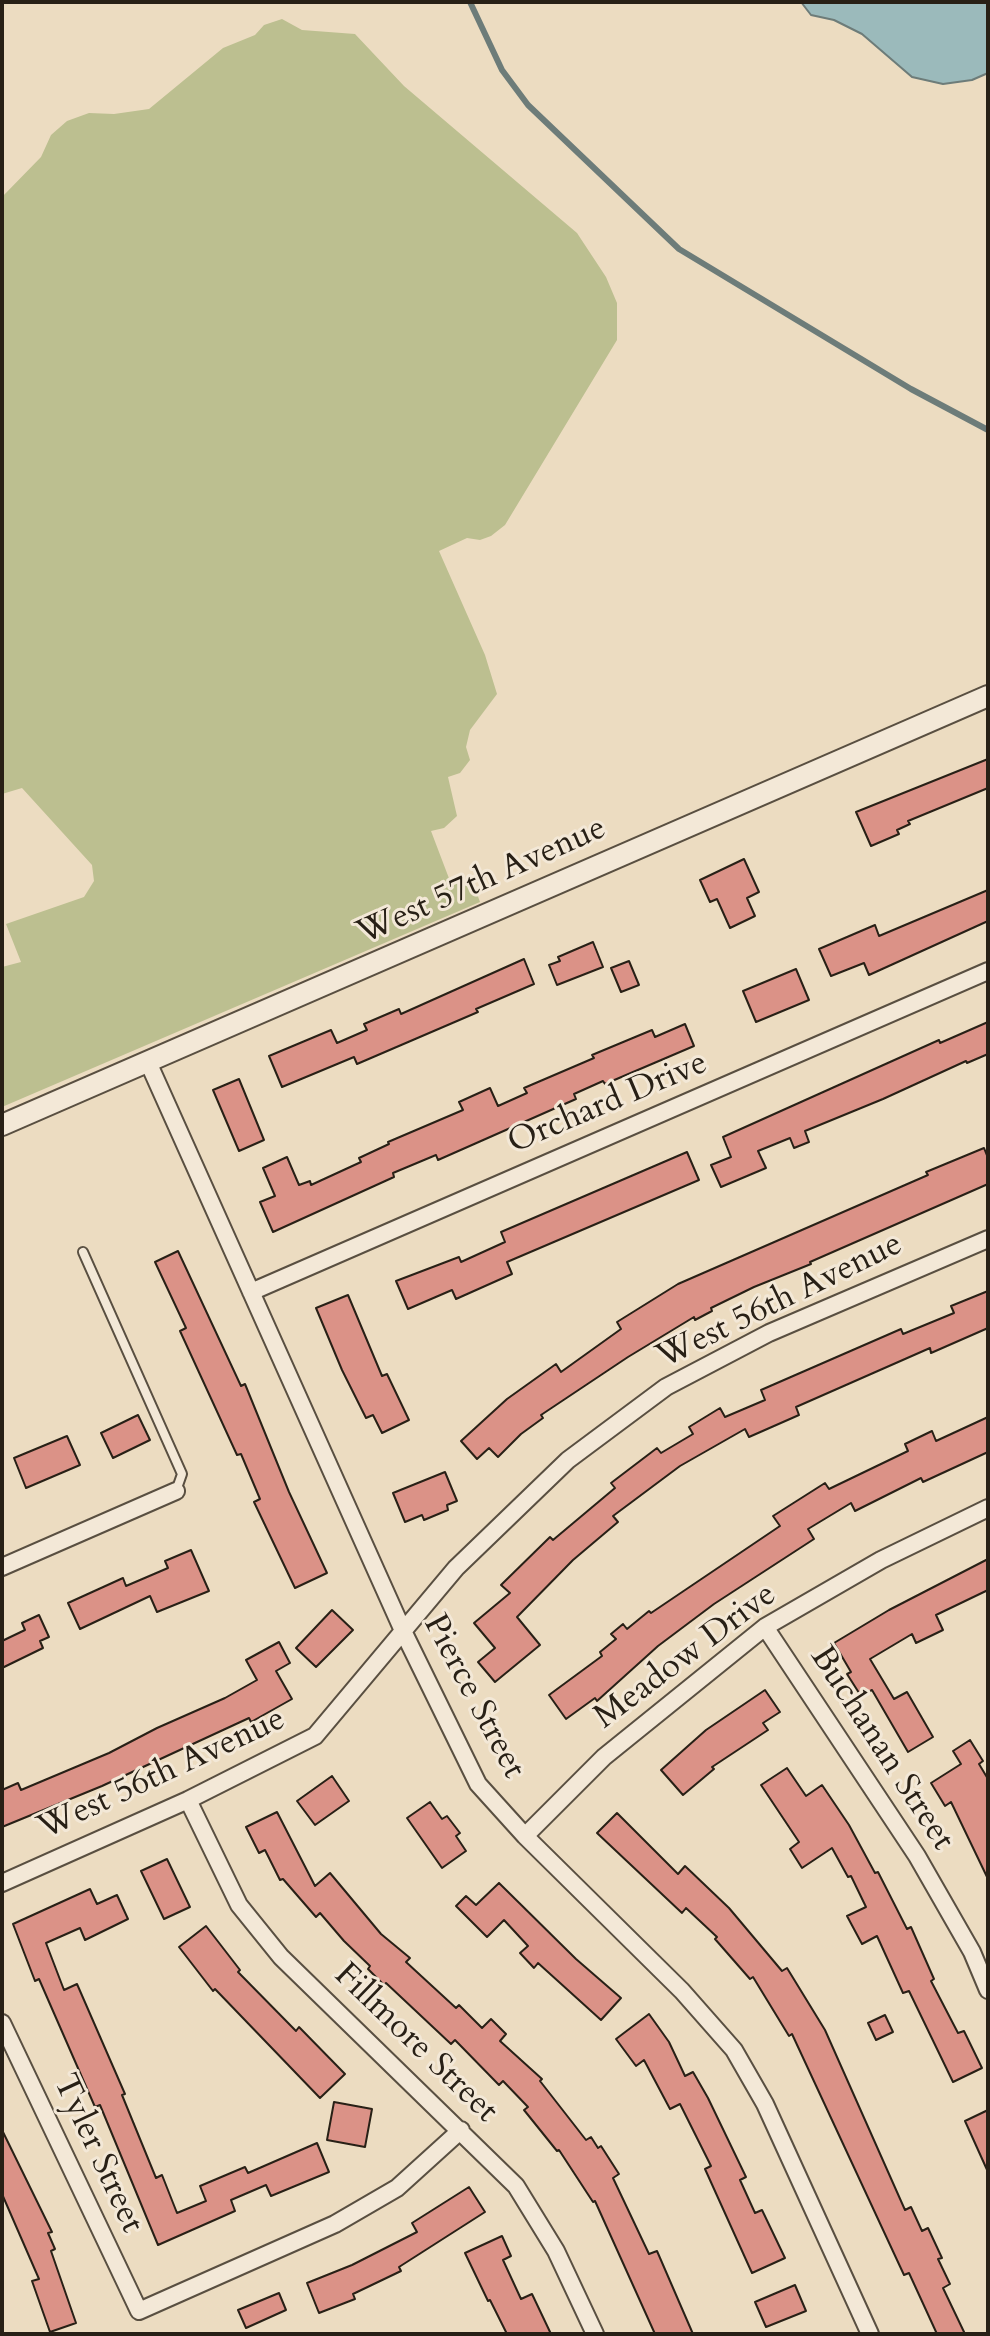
<!DOCTYPE html>
<style>
body{margin:0}
#map{position:relative;width:990px;height:2336px;overflow:hidden;background:#ecdcc1;font-family:Cardo,serif}
canvas{display:block}
.frame{position:absolute;inset:0;border:4px solid #282016;pointer-events:none}
</style>
<div id="map">
<canvas width="990" height="2336"></canvas>
<div class="frame"></div>
</div>
<script>
const ctx = document.querySelector('canvas').getContext('2d');
ctx.lineJoin = 'round';
function paint(path, color) {
  ctx.fillStyle = color;
  ctx.fill(path, 'evenodd');
}
function shape(rows) {
  const path = new Path2D();
  for (const r of rows) {
    path.moveTo(r[0], r[1]);
    for (let i = 2; i < r.length; i += 2) path.lineTo(r[i], r[i + 1]);
  }
  return path;
}
function trace(path, color, width, dash) {
  ctx.strokeStyle = color;
  ctx.lineWidth = width;
  ctx.lineCap = dash ? 'butt' : 'round';
  ctx.setLineDash(dash || []);
  ctx.stroke(path);
}
function write(font, color, halo, rows, align = 'center') {
  ctx.font = font + ' Cardo,serif';
  ctx.lineWidth = 6;
  ctx.setLineDash([]);
  ctx.textBaseline = 'middle';
  ctx.strokeStyle = halo;
  ctx.fillStyle = color;
  for (const [text, x, y, turn = 0] of rows) {
    ctx.save();
    ctx.translate(x, y);
    ctx.rotate((+turn || 0) * Math.PI / 180);
    ctx.textAlign = isNaN(turn) ? turn : align;
    if (halo) ctx.strokeText(text, 0, 0);
    ctx.fillText(text, 0, 0);
    ctx.restore();
  }
}
const green = shape([
 [282,19,302,30,355,34,404,86,577,233,606,277,617,303,617,340,505,525,491,536,480,540,467,538,439,551,485,655,497,694,470,730,466,747,470,760,460,773,448,777,457,816,444,828,431,831,450,881,472,880,480,902,2,1107,2,967,21,962,6,924,84,897,94,881,92,865,22,788,2,794,2,197,41,157,51,135,67,121,89,113,114,114,149,109,223,48,255,35,264,25]
]);
const water = shape([
 [801,2,988,2,988,73,972,80,943,84,912,77,862,34,834,20,811,15,801,2]
]);
const stream = shape([
 [470,2,502,70,528,105,679,249,911,389,988,430]
]);
const building = shape([
 [988,759,988,788,908,821,910,824,897,830,899,834,871,846,856,812,988,759],
 [744,859,759,892,747,898,755,916,730,928,717,899,710,902,700,880,744,859],
 [988,890,988,921,869,975,864,963,831,976,819,949,875,925,879,936,988,890],
 [593,942,603,967,557,985,549,965,560,961,558,957,593,942],
 [524,959,534,984,476,1009,478,1012,357,1064,354,1057,282,1087,269,1056,331,1030,337,1043,367,1030,364,1024,399,1009,401,1014,524,959],
 [629,961,639,985,621,992,611,968,629,961],
 [796,969,809,1000,756,1022,743,991,796,969],
 [988,1022,988,1054,967,1063,966,1061,883,1099,805,1131,809,1142,794,1148,790,1138,758,1151,766,1168,721,1187,711,1165,731,1157,723,1137,939,1040,940,1043,988,1022],
 [685,1024,694,1046,605,1084,603,1081,574,1094,576,1099,438,1160,436,1155,393,1173,394,1177,273,1232,260,1202,275,1196,263,1168,287,1157,299,1185,310,1181,311,1185,361,1162,359,1158,389,1144,388,1142,463,1110,459,1102,490,1088,498,1106,527,1093,524,1088,594,1058,592,1055,652,1030,655,1037,685,1024],
 [239,1079,264,1140,239,1151,213,1090,239,1079],
 [984,1148,988,1158,988,1184,810,1262,811,1264,754,1287,711,1308,712,1311,695,1320,694,1317,628,1357,541,1415,543,1418,521,1434,498,1457,489,1448,477,1459,461,1441,507,1399,556,1364,561,1372,621,1329,617,1322,678,1284,928,1175,926,1172,984,1148],
 [687,1152,699,1180,507,1262,512,1274,456,1299,452,1290,408,1309,396,1281,459,1257,461,1262,505,1242,501,1232,687,1152],
 [178,1251,241,1386,245,1384,289,1492,327,1573,295,1588,254,1502,260,1499,241,1454,237,1455,180,1331,186,1328,155,1262,178,1251],
 [988,1291,988,1328,931,1353,930,1348,796,1407,799,1415,749,1437,745,1429,680,1466,613,1516,618,1522,573,1560,517,1617,540,1645,495,1682,478,1662,495,1648,474,1623,510,1593,501,1585,550,1537,553,1540,615,1488,611,1483,657,1448,661,1453,693,1434,689,1427,720,1408,725,1417,765,1400,761,1390,901,1329,903,1334,954,1313,951,1306,988,1291],
 [348,1295,382,1376,387,1374,409,1420,382,1433,373,1415,366,1418,342,1370,316,1308,348,1295],
 [138,1415,150,1440,113,1458,101,1433,138,1415],
 [988,1417,988,1452,923,1482,921,1478,855,1511,851,1503,808,1529,814,1539,714,1604,658,1646,597,1701,595,1698,566,1719,549,1695,602,1656,600,1652,616,1639,611,1634,623,1624,627,1629,649,1611,651,1613,780,1526,773,1516,825,1483,829,1489,908,1451,905,1444,932,1431,936,1441,988,1417],
 [67,1436,80,1465,26,1488,14,1458,67,1436],
 [445,1472,457,1501,447,1505,448,1510,424,1520,422,1515,405,1522,393,1493,445,1472],
 [191,1550,209,1591,157,1612,150,1596,80,1629,68,1603,123,1578,126,1586,168,1568,165,1561,191,1550],
 [988,1559,988,1590,936,1615,943,1630,916,1643,912,1634,870,1659,894,1699,907,1692,933,1737,908,1752,872,1690,861,1696,847,1674,851,1672,834,1643,889,1610,988,1559],
 [332,1610,353,1630,316,1667,296,1648,332,1610],
 [39,1615,49,1637,40,1641,43,1648,2,1668,2,1641,25,1630,22,1623,39,1615],
 [279,1642,290,1663,276,1671,292,1699,251,1722,249,1718,102,1786,2,1827,2,1790,18,1783,21,1790,109,1753,157,1728,225,1698,257,1680,246,1660,279,1642],
 [765,1690,780,1712,763,1723,768,1730,712,1767,714,1769,683,1795,661,1770,706,1730,765,1690],
 [970,1740,983,1761,979,1764,988,1779,988,1879,951,1802,945,1806,931,1783,961,1764,953,1751,970,1740],
 [787,1768,806,1796,822,1785,849,1825,875,1873,878,1872,907,1929,911,1927,934,1979,931,1981,958,2033,964,2031,982,2068,953,2082,909,1991,903,1993,877,1936,862,1944,847,1916,866,1907,851,1876,848,1877,832,1848,802,1868,790,1849,799,1842,761,1785,787,1768],
 [332,1776,349,1801,315,1825,297,1801,332,1776],
 [430,1802,442,1819,447,1816,460,1833,456,1836,466,1851,442,1868,407,1818,430,1802],
 [277,1812,315,1886,330,1873,381,1934,410,1958,406,1962,456,2008,459,2005,482,2028,491,2019,506,2034,500,2041,542,2079,540,2081,586,2140,591,2137,598,2148,601,2146,619,2174,613,2178,649,2254,657,2251,693,2334,655,2334,595,2201,593,2202,559,2150,557,2151,524,2110,528,2107,503,2081,499,2085,455,2040,451,2044,386,1983,384,1985,368,1969,370,1966,344,1941,320,1913,316,1917,283,1879,280,1880,265,1850,259,1853,246,1827,277,1812],
 [617,1813,678,1874,685,1866,729,1908,782,1971,787,1968,825,2030,905,2210,911,2207,922,2231,928,2228,942,2258,938,2259,950,2284,943,2288,965,2334,937,2334,909,2273,904,2275,792,2034,789,2036,753,1977,750,1979,715,1939,717,1937,686,1908,682,1913,597,1833,617,1813],
 [167,1859,190,1907,164,1919,141,1871,167,1859],
 [499,1883,576,1959,621,1998,601,2020,538,1963,534,1968,520,1953,528,1946,504,1920,487,1937,456,1906,466,1896,476,1905,499,1883],
 [90,1889,97,1904,117,1895,128,1919,85,1940,80,1928,46,1943,64,1990,77,1984,125,2094,122,2095,156,2178,162,2175,177,2213,206,2201,200,2186,245,2167,248,2173,317,2143,329,2172,271,2196,266,2185,231,2200,235,2211,158,2245,100,2105,95,2107,39,1979,35,1981,13,1924,90,1889],
 [206,1926,240,1970,238,1972,296,2031,299,2027,345,2074,320,2098,215,1989,213,1991,179,1947,206,1926],
 [649,2014,669,2042,685,2076,693,2072,708,2098,746,2177,740,2180,755,2213,762,2210,785,2258,752,2273,705,2169,711,2166,680,2104,670,2109,644,2060,636,2066,616,2039,649,2014],
 [885,2015,893,2032,876,2040,868,2023,885,2015],
 [334,2102,372,2109,365,2147,327,2140,334,2102],
 [988,2110,988,2172,965,2121,988,2110],
 [2,2130,52,2232,48,2233,55,2249,51,2251,76,2323,50,2332,32,2281,39,2279,2,2194,2,2130],
 [469,2187,485,2212,399,2267,401,2271,353,2294,355,2299,319,2313,307,2283,352,2265,417,2232,412,2223,469,2187],
 [502,2236,511,2256,503,2260,521,2299,532,2294,551,2334,507,2334,490,2300,488,2301,465,2253,502,2236],
 [795,2285,806,2311,766,2327,755,2302,795,2285],
 [279,2293,286,2310,246,2328,238,2310,279,2293]
]);
const service = shape([
 [83,1252,182,1474,176,1491]
]);
const minor = shape([
 [148,1062,404,1633,478,1784,525,1836,682,1991,734,2050,765,2104,870,2334],
 [251,1292,988,971],
 [2,1567,176,1491],
 [765,1627,917,1856,972,1952,988,1990],
 [188,1800,239,1905,281,1957,516,2186,556,2251,595,2334],
 [525,1836,604,1757,765,1627,881,1560,988,1508],
 [2,1883,188,1800,315,1736,456,1568,568,1460,666,1387,769,1333,988,1239],
 [2,2023,139,2311,335,2224,397,2188,461,2130]
]);
const tertiary = shape([
 [2,1125,988,696]
]);
const streetNames = [
 ["West 57th Avenue",482,882,-24],
 ["Orchard Drive",608,1104,-23],
 ["West 56th Avenue",780,1302,-26],
 ["Meadow Drive",686,1657,-37],
 ["Pierce Street",473,1697,62],
 ["Buchanan Street",881,1749,57],
 ["West 56th Avenue",162,1775,-25],
 ["Fillmore Street",415,2044,44],
 ["Tyler Street",97,2154,65]
];
paint(green, '#bcbf90');
paint(water, '#9bbabb');
trace(water, '#6d7c79', 2);
trace(stream, '#6d7c79', 6);
paint(building, '#db9287');
trace(building, '#282016', 2);
trace(service, '#594f41', 12);
trace(minor, '#594f41', 20);
trace(tertiary, '#594f41', 24);
trace(service, '#f3e8d7', 8);
trace(minor, '#f3e8d7', 16);
trace(tertiary, '#f3e8d7', 20);
write('34px', '#282016', '#f3e8d7', streetNames);
</script>
